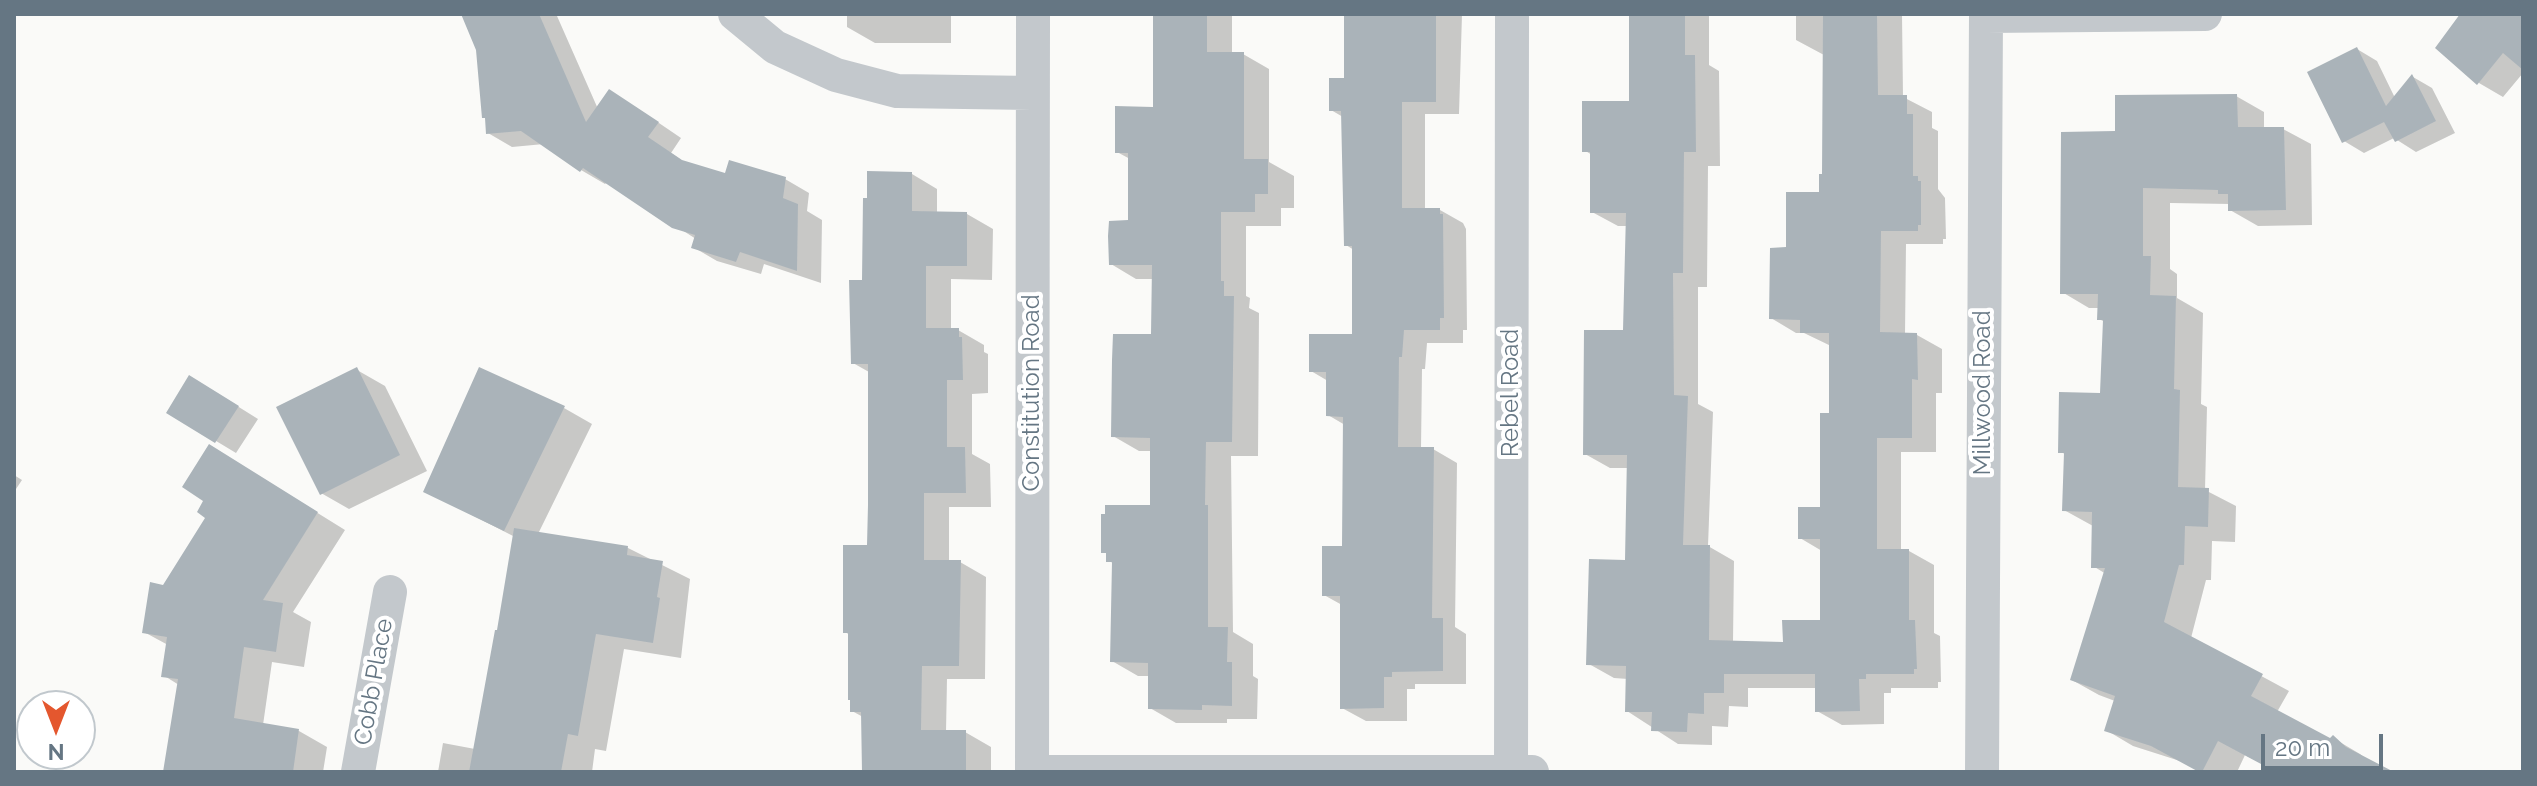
<!DOCTYPE html>
<style>
body{margin:0}
#map{position:relative;width:2537px;height:786px;overflow:hidden;background:#fafaf8;font-family:Raleway,sans-serif}
canvas{display:block}
.frame{position:absolute;inset:0;border:16px solid #657683;pointer-events:none}
.north{position:absolute;left:16px;top:690px;width:80px;height:80px;box-sizing:border-box;background:#fff;border:2px solid #c1c8cd;border-radius:50%;rotate:180deg;font-size:22px;font-weight:700;line-height:32px;text-align:center;color:#657683}
.north::after{content:'';display:block;margin:auto;width:28px;height:36px;background:#e4572e;clip-path:polygon(50% 0,100% 100%,50% 72%,0 100%)}
.scale{position:absolute;left:2261px;top:734px;width:122px;height:36px;box-sizing:border-box;border:4px solid #657683;border-top:0;padding-left:10px;font-size:24px;line-height:28px;white-space:nowrap;color:#657683;-webkit-text-stroke:6px #fff;paint-order:stroke}
</style>
<div id="map">
<canvas width="2537" height="786"></canvas>
<div class="frame"></div>
<div class="north">N</div>
<div class="scale">20 m</div>
</div>
<script>
const ctx = document.querySelector('canvas').getContext('2d');
ctx.lineJoin = 'round';
function paint(path, color) {
  ctx.fillStyle = color;
  ctx.fill(path, 'evenodd');
}
function shape(rows) {
  const path = new Path2D();
  for (const r of rows) {
    path.moveTo(r[0], r[1]);
    for (let i = 2; i < r.length; i += 2) path.lineTo(r[i], r[i + 1]);
  }
  return path;
}
function trace(path, color, width, dash) {
  ctx.strokeStyle = color;
  ctx.lineWidth = width;
  ctx.lineCap = dash ? 'butt' : 'round';
  ctx.setLineDash(dash || []);
  ctx.stroke(path);
}
function write(font, color, halo, rows, align = 'center') {
  ctx.font = font + ' Raleway,sans-serif';
  ctx.lineWidth = 8;
  ctx.setLineDash([]);
  ctx.textBaseline = 'middle';
  ctx.strokeStyle = halo;
  ctx.fillStyle = color;
  for (const [text, x, y, turn = 0] of rows) {
    ctx.save();
    ctx.translate(x, y);
    ctx.rotate((+turn || 0) * Math.PI / 180);
    ctx.textAlign = isNaN(turn) ? turn : align;
    if (halo) ctx.strokeText(text, 0, 0);
    ctx.fillText(text, 0, 0);
    ctx.restore();
  }
}
const shadow = shape([
 [463,14,561,14,557,16,598,109,634,106,681,138,671,153,687,164,727,176,785,179,809,193,807,211,822,220,821,283,764,264,761,274,717,261,693,247,696,239,607,182,605,184,581,170,544,144,512,147,488,133,478,49],
 [847,14,951,14,951,43,875,43,847,27],
 [1154,14,1232,14,1232,54,1243,54,1269,69,1269,162,1294,176,1294,208,1281,208,1281,226,1246,226,1246,296,1250,298,1249,308,1259,313,1258,456,1231,456,1233,632,1253,644,1253,676,1258,679,1257,719,1227,719,1227,723,1176,723,1150,708,1150,676,1138,676,1112,661,1114,564,1108,560,1108,554,1103,552,1152,507,1152,451,1139,451,1113,436,1153,336,1154,279,1136,279,1111,264,1130,222,1130,159,1117,152,1155,109],
 [1345,14,1462,14,1459,114,1425,114,1425,210,1440,210,1463,223,1466,229,1467,330,1463,330,1463,343,1427,343,1425,369,1422,369,1421,449,1433,449,1457,463,1455,627,1466,634,1466,684,1415,684,1415,689,1407,689,1407,721,1366,721,1342,708,1342,605,1324,595,1344,548,1345,425,1328,415,1328,381,1311,371,1354,336,1354,250,1346,245,1343,117,1331,110,1346,80],
 [1631,14,1709,14,1709,65,1719,71,1720,166,1708,166,1707,287,1698,287,1698,404,1713,412,1708,546,1734,561,1733,642,1785,644,1822,622,1822,551,1800,538,1822,509,1831,415,1831,346,1804,333,1796,333,1771,318,1788,249,1821,194,1824,176,1824,55,1796,40,1796,14,1902,14,1903,97,1932,112,1932,128,1938,131,1938,189,1945,198,1946,239,1943,239,1943,244,1906,244,1905,335,1917,335,1942,349,1942,393,1936,393,1936,452,1901,452,1901,551,1909,551,1934,565,1934,633,1940,636,1941,682,1938,682,1938,688,1891,688,1891,693,1884,693,1884,724,1842,725,1817,711,1817,688,1748,688,1748,707,1729,706,1728,727,1712,726,1712,745,1678,744,1627,711,1628,679,1614,678,1589,664,1627,562,1629,468,1610,468,1585,454,1625,332,1628,226,1618,226,1592,212,1592,155,1584,150,1631,103],
 [2463,14,2523,14,2523,73,2503,97,2479,83],
 [2357,49,2377,61,2395,98,2413,77,2432,88,2455,133,2416,152,2394,138,2364,153,2344,141],
 [2236,96,2264,112,2264,129,2283,129,2311,144,2312,225,2258,226,2230,210,2230,204,2170,203,2170,269,2177,274,2177,298,2203,313,2201,404,2207,407,2205,490,2236,506,2235,542,2212,541,2211,580,2206,580,2191,638,2289,691,2277,712,2331,741,2333,738,2360,754,2382,772,2278,772,2245,755,2237,772,2201,772,2180,761,2133,746,2106,730,2115,701,2099,695,2072,680,2106,574,2093,566,2093,526,2064,510,2066,455,2060,451,2102,395,2105,322,2099,319,2099,308,2089,308,2062,292,2117,133],
 [912,174,937,189,937,213,967,214,993,229,992,280,951,279,951,330,958,330,984,345,984,352,988,354,988,393,972,394,972,454,990,464,991,507,949,507,949,562,960,562,986,577,985,679,947,679,946,732,965,732,991,747,991,772,864,772,863,717,852,711,850,635,845,632,869,547,869,372,853,363,864,282],
 [357,370,385,386,427,471,349,509,321,493],
 [210,389,258,419,236,453,168,412],
 [564,408,592,424,538,534,628,548,690,579,681,658,624,649,606,751,595,749,592,772,438,772,443,743,475,749,499,633,515,537,425,491],
 [237,463,345,530,293,612,311,622,304,667,272,662,263,725,299,731,327,747,323,772,165,772,179,685,163,675,168,645,144,632,164,587,207,517],
 [14,475,22,480,14,492]
]);
const building = shape([
 [461,14,539,14,586,122,609,89,659,122,648,137,682,160,725,173,729,160,786,177,783,198,798,204,797,271,740,252,736,262,691,248,695,235,672,228,583,168,580,172,521,131,486,134,485,118,482,118,476,50],
 [1153,14,1207,14,1207,52,1244,52,1244,159,1268,159,1268,194,1255,194,1255,212,1221,212,1221,281,1224,281,1224,296,1234,296,1232,442,1206,442,1205,505,1208,505,1208,627,1228,627,1227,662,1232,662,1232,706,1202,705,1202,710,1148,709,1148,663,1110,662,1112,562,1106,562,1106,553,1101,553,1101,514,1105,514,1105,505,1150,505,1150,438,1111,437,1112,360,1113,334,1151,334,1152,265,1109,265,1108,236,1109,221,1128,220,1128,153,1115,153,1115,106,1153,107],
 [1344,14,1436,14,1436,102,1402,102,1402,208,1440,208,1440,214,1443,214,1444,318,1440,318,1440,330,1404,330,1402,357,1399,357,1398,447,1434,447,1432,618,1443,618,1443,671,1392,672,1392,677,1384,677,1384,708,1340,709,1340,596,1322,596,1322,546,1342,546,1343,417,1326,416,1326,372,1309,372,1309,334,1352,334,1352,246,1344,246,1341,111,1329,111,1329,78,1344,78],
 [1629,14,1685,14,1685,55,1695,55,1696,152,1684,152,1683,273,1673,273,1674,395,1688,396,1683,545,1710,545,1709,640,1783,642,1782,620,1820,620,1820,539,1798,539,1798,507,1820,507,1820,413,1829,413,1829,333,1800,333,1800,320,1769,319,1770,248,1786,247,1786,192,1819,192,1819,174,1822,174,1823,14,1877,14,1878,95,1907,95,1907,114,1913,114,1913,176,1918,176,1918,181,1921,181,1921,225,1918,225,1918,231,1881,231,1880,332,1917,333,1918,380,1912,379,1912,438,1877,438,1877,549,1909,549,1909,620,1915,620,1917,669,1914,669,1914,674,1866,674,1866,679,1859,679,1860,711,1815,712,1815,674,1724,674,1724,693,1704,693,1704,714,1688,713,1687,732,1651,731,1652,712,1625,712,1626,666,1586,665,1589,559,1625,560,1627,455,1583,455,1584,330,1623,330,1626,213,1590,213,1590,152,1582,152,1582,101,1629,101],
 [2460,14,2523,14,2523,70,2503,53,2477,85,2435,48],
 [2357,47,2386,106,2412,74,2436,121,2395,142,2384,122,2342,143,2307,72],
 [2237,94,2238,127,2284,127,2286,210,2228,211,2228,194,2218,194,2218,190,2143,188,2143,256,2151,256,2150,295,2176,296,2174,389,2180,390,2178,487,2209,488,2208,527,2185,526,2184,565,2179,565,2164,622,2263,674,2251,696,2330,738,2333,735,2346,747,2394,772,2276,772,2218,741,2202,772,2199,772,2151,746,2104,731,2115,696,2070,680,2105,568,2091,568,2092,512,2062,511,2064,453,2058,453,2059,392,2100,393,2103,320,2097,320,2098,294,2060,294,2061,132,2115,131,2115,95],
 [867,171,912,172,912,211,967,212,967,266,926,266,926,328,959,328,959,337,962,337,963,380,947,380,947,447,965,447,966,493,924,493,924,560,961,560,959,666,922,666,921,730,966,730,966,772,862,772,861,712,850,712,850,700,848,700,848,633,843,633,843,545,867,545,868,505,868,364,851,364,849,280,862,280,863,198,867,198],
 [357,367,400,455,320,495,276,407],
 [479,367,565,406,504,531,423,492],
 [189,375,239,406,215,443,166,413],
 [209,444,318,512,263,600,283,603,276,652,244,647,234,718,299,729,293,772,163,772,178,679,161,677,167,637,142,633,150,582,163,585,205,518,197,512,203,501,182,487],
 [514,528,628,546,627,555,663,561,657,597,660,598,653,643,596,634,578,736,568,734,561,772,469,772,495,630,497,630]
]);
const minor = shape([
 [735,14,775,47,836,75,897,91,1032,93],
 [1033,14,1032,772,1532,772],
 [1986,16,2205,14],
 [358,772,390,592],
 [1511,772,1512,14],
 [1982,772,1986,14]
]);
const streetNames = [
 ["Constitution Road",1032,393,-90],
 ["Rebel Road",1511,393,-90],
 ["Millwood Road",1983,393,-90],
 ["Cobb Place",374,682,-80]
];
paint(shadow, '#0003');
paint(building, '#aab3b9');
trace(minor, '#c3c8cc', 34);
write('24px', '#657683', '#fff', streetNames);
</script>
